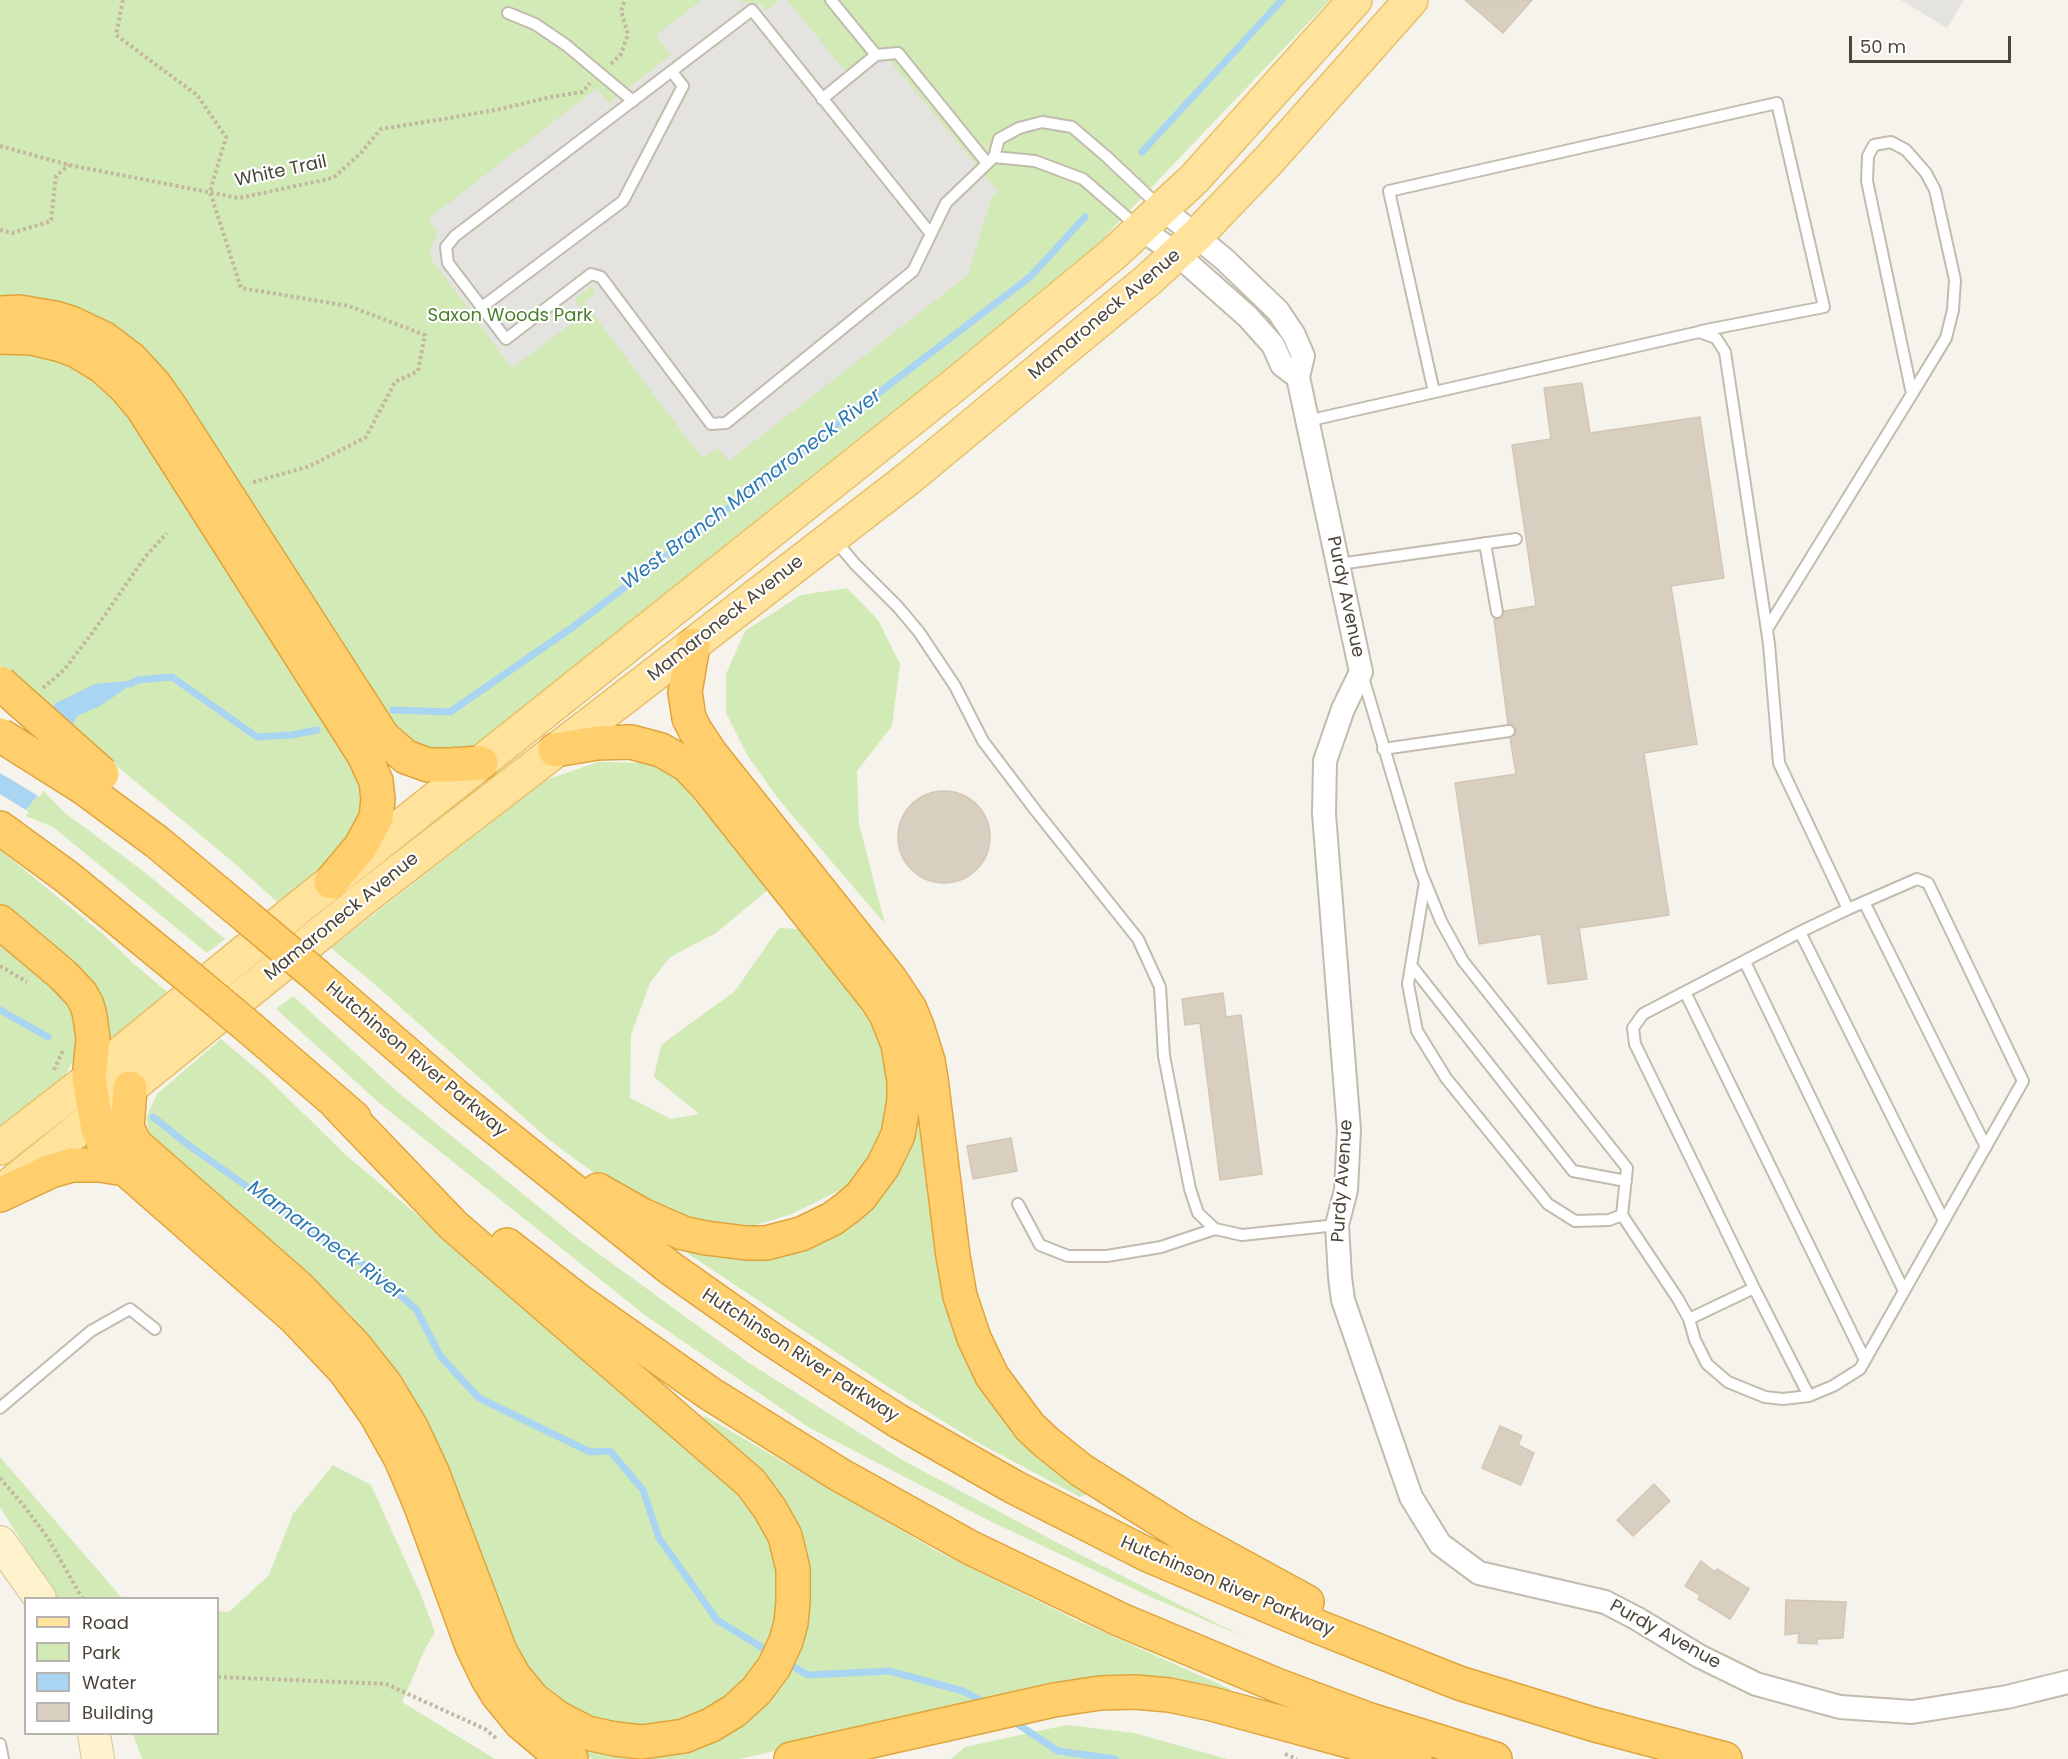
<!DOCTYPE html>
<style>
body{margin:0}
#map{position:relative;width:2068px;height:1759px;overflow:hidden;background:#f6f3ec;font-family:Poppins,sans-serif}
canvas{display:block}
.legend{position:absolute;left:24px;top:1597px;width:195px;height:138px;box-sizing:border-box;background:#fff;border:2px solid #b7b4b0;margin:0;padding:8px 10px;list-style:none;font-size:18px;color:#4b4439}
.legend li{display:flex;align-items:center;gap:12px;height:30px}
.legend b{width:30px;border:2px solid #b7b4b0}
.scale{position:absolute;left:1849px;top:36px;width:162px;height:27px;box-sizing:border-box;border:3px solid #4b4439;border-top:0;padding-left:8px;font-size:18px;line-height:21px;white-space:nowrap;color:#4b4439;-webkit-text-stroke:4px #fff;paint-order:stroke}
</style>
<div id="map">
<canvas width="2068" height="1759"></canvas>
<ul class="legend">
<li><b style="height:8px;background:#ffe39c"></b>Road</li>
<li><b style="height:16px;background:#d2eab5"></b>Park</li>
<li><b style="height:16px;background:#a9d4f2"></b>Water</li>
<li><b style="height:16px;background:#d8cfc1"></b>Building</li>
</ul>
<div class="scale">50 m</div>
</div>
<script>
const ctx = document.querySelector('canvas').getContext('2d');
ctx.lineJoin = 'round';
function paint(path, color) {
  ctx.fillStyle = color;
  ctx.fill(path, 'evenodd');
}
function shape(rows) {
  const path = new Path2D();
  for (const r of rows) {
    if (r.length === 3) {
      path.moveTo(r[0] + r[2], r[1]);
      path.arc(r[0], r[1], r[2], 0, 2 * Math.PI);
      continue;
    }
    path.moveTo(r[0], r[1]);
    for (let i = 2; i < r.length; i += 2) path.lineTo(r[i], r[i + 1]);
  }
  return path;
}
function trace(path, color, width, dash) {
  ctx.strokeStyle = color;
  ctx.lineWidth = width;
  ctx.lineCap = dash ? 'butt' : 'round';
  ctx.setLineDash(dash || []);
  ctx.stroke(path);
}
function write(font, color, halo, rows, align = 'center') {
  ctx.font = font + ' Poppins,sans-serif';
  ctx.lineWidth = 4.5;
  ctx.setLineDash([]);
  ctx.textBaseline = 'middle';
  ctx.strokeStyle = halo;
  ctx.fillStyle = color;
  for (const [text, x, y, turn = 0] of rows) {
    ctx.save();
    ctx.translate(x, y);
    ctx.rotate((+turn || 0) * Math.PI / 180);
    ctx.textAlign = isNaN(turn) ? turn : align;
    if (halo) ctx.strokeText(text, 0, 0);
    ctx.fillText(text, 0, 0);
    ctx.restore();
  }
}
const green = shape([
 [0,0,1330,0,1088,254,965,359,433,781,404,740,199,426,0,307],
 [0,351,42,351,105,381,360,779,362,807,349,843,325,868,278,903,233,862,113,763,0,665],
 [847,588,878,620,900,664,892,726,857,771,859,824,885,924,780,801,747,755,726,713,726,674,745,631,801,595],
 [598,762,655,763,692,789,768,890,716,933,670,957,650,983,631,1035,630,1098,671,1119,699,1114,654,1077,661,1045,735,991,779,928,800,929,867,1010,888,1048,893,1099,874,1155,848,1186,792,1214,756,1225,700,1223,617,1190,548,1139,372,982,331,948,546,780],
 [42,789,64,812,147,874,225,939,207,953,53,827,23,815],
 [0,850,103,934,134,964,172,996,108,1043,0,911],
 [0,940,18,953,78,1012,80,1049,60,1084,0,1130],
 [293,996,400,1094,577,1238,749,1363,904,1461,1077,1553,1242,1636,1151,1597,992,1522,810,1428,646,1316,378,1102,276,1009],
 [221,1039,265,1076,347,1156,699,1451,755,1506,781,1571,775,1629,761,1661,744,1685,711,1709,655,1727,597,1723,553,1699,519,1661,490,1595,454,1481,400,1374,349,1313,151,1139,146,1118,157,1094],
 [915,1111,926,1112,977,1363,1094,1491,1080,1497,975,1441,882,1383,681,1249,686,1241,838,1230],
 [705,1416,935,1550,1074,1619,1230,1689,1229,1696,936,1714,740,1759,593,1759,567,1746,754,1710,803,1547,700,1423],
 [0,1457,122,1598,57,1598,0,1507],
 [333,1465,371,1485,421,1595,435,1632,425,1649,402,1702,495,1759,142,1759,133,1734,218,1734,218,1611,229,1612,269,1575,293,1514],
 [1066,1725,1134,1733,1227,1759,951,1759,965,1747]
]);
const parking = shape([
 [702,0,740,0,741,2,762,4,765,11,780,0,787,0,854,82,886,56,998,191,992,196,968,275,729,461,717,448,702,458,584,302,595,294,593,288,590,287,575,299,584,314,512,368,432,260,429,250,437,237,437,231,428,219,597,88,609,103,671,55,656,35],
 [1901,0,1964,0,1947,28]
]);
const water = shape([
 [138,680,100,706,77,716,42,789,0,846,0,757,56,703,95,684]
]);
const pier = shape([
 [48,707,74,730,40,797,0,773,0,753],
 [0,794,29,812,0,849]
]);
const stream = shape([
 [1142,152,1282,0],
 [130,684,138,680,172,677,257,737,291,735,317,730],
 [393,710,450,712,573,627,1030,277,1085,217],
 [0,1010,48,1037],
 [153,1117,191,1147,276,1207,368,1267,416,1309,441,1357,479,1398,590,1452,610,1451,643,1490,659,1538,717,1620,771,1653],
 [785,1662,808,1675,889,1671,963,1691,986,1703],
 [1013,1721,1058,1751,1115,1759]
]);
const building = shape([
 [1465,0,1532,0,1503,33,1465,0],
 [1582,383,1590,433,1700,417,1724,578,1671,586,1697,744,1644,753,1669,915,1579,928,1587,979,1548,984,1541,934,1479,944,1455,783,1516,774,1510,738,1516,734,1516,729,1512,724,1508,724,1494,619,1501,618,1504,611,1536,606,1512,445,1551,439,1544,388,1582,383],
 [944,837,46],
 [1223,993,1226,1017,1241,1015,1262,1174,1220,1180,1200,1023,1185,1025,1182,999,1223,993],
 [1011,1138,1017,1171,973,1179,967,1146,1011,1138],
 [1500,1426,1522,1436,1518,1445,1534,1453,1521,1485,1482,1468,1500,1426],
 [1654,1484,1670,1501,1633,1536,1617,1520,1654,1484],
 [1701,1561,1715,1572,1717,1569,1749,1589,1730,1619,1698,1599,1700,1595,1685,1586,1701,1561],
 [1786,1600,1846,1602,1843,1638,1817,1639,1817,1644,1798,1643,1799,1633,1785,1635,1786,1600]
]);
const path = shape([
 [123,0,116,35,197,95,226,137,210,192,241,288,349,306,425,335,418,371,395,382,366,437,310,466,250,483],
 [611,64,621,54,628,34,621,11,625,0],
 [0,146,69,165,239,198,333,178,359,155,381,129,444,119,500,109,551,97,582,92,590,83],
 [0,230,12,233,51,221,56,176,69,165],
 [43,688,64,670,93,632,145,557,167,533],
 [0,966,27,982],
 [54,1070,63,1050],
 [0,1478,24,1506,48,1538,82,1598],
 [218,1677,386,1684,485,1729,497,1739],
 [1285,1754,1297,1759]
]);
const lane = shape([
 [831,0,876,55],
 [508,13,535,24,566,45,633,101],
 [822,99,876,55,898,53,987,163],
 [994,157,1035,161,1083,179,1137,226],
 [931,234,752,10,455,236,446,247,448,263,506,339,591,274,601,277,711,424,726,423,913,271,946,203,994,157,999,139,1019,128,1042,122,1072,127,1107,157,1160,207],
 [482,307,623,201,683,86,672,72],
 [1434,392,1389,191,1777,103,1824,307,1701,331],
 [1307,421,1699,332,1716,338,1725,352,1769,644,1779,763,1848,909,1800,932,1643,1014,1633,1028,1635,1044,1754,1288,1689,1319,1678,1299,1622,1215,1627,1168,1463,961,1441,921,1421,872,1362,674],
 [834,539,855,564,898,607,919,632,955,686,983,741,1036,811,1138,939,1160,987,1164,1056,1190,1189,1198,1213,1215,1229,1242,1235,1337,1225],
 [1485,543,1497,612],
 [1339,564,1516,539],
 [1767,629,1912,394,1946,338,1953,310,1955,280,1935,190,1926,173,1906,150,1891,142,1874,145,1868,156,1867,181,1912,394],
 [1383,749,1509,731],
 [1425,882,1408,984,1417,1031,1446,1078,1548,1204,1575,1221,1609,1220,1622,1215],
 [1864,902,1986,1147],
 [1800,932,1944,1221],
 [1745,962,1904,1291],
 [1411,965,1573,1171,1626,1181],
 [1685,992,1865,1360],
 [1018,1204,1040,1245,1068,1256,1107,1256,1161,1247,1215,1229],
 [1754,1288,1809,1396],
 [1689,1319,1695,1340,1707,1364,1728,1382,1765,1397,1783,1399,1809,1396,1833,1386,1860,1369,2023,1081,1928,883,1917,879,1848,909],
 [0,1408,91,1331,130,1309,155,1329],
 [0,1744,3,1759]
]);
const street = shape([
 [1163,209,1224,259,1278,311,1294,335,1303,356,1298,377,1361,672,1343,709,1325,761,1324,814,1349,1130,1346,1190,1337,1225,1340,1277,1343,1300,1411,1497,1440,1544,1479,1573,1605,1602,1636,1618,1699,1656,1756,1684,1840,1707,1912,1712,2007,1697,2068,1682],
 [1141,229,1177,254,1248,317,1273,345,1282,365,1298,377]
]);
const secondary = shape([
 [0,1542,40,1598],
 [94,1734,98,1759]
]);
const primary = shape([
 [0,1148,89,1079,302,905,962,379,1112,255,1194,179,1355,0],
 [11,1184,363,899,909,478,1148,280,1196,236,1269,160,1411,0]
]);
const highway = shape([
 [0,313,19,312,55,318,71,323,103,338,131,359,155,385,171,408,383,737,406,757,428,765,450,765,481,763],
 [0,337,32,338,61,345,77,351,103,367,125,387,142,407,364,755,376,781,378,799,376,818,361,846,331,882],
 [693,645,685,692,689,718,695,730,711,754,890,979,910,1009,917,1026,928,1061,931,1079,953,1256,960,1296,974,1338,992,1376,1030,1427,1046,1442,1081,1470,1181,1533,1307,1602],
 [555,750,597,743,631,742,661,750,687,765,707,786,877,1000,886,1014,898,1044,904,1081,904,1100,898,1135,883,1166,861,1196,847,1208,832,1219,801,1234,766,1243,746,1243,706,1238,683,1233,644,1216,598,1190],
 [84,788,157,842,247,917],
 [0,828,67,877,184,973],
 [0,922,63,975,81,994,87,1005,90,1016,93,1039,89,1079,98,1130,106,1148,113,1158,294,1317,345,1371,375,1413,401,1459,421,1506,472,1646,488,1679,498,1695,521,1723,547,1745,571,1759],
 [317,976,457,1097,670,1268,768,1337,832,1379,898,1421,1014,1487,1148,1555,1306,1622,1459,1683,1592,1724,1725,1759],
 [251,1029,354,1118],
 [130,1088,127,1127,135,1144,298,1287,354,1345,385,1384,411,1427,433,1474,500,1651,514,1676,533,1699,558,1718,587,1733,615,1739,642,1742,684,1736,711,1725,734,1711,756,1691,774,1667,786,1641,791,1623,793,1602,793,1569,785,1536,770,1509,751,1483,736,1470,453,1225,337,1104],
 [0,1195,51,1171,72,1165,100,1165,125,1169],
 [507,1245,579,1301,709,1393,840,1475,971,1548,1121,1620,1279,1686,1370,1720,1495,1759],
 [791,1759,1054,1700,1100,1693,1135,1692,1169,1695,1212,1704,1415,1759]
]);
const highwayBridge = shape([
 [0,683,102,774],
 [0,735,84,788],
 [247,917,317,976],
 [184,973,251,1029]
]);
const streetNames = [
 ["White Trail",281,172,-12],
 ["Mamaroneck Avenue",1105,315,-40],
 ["Purdy Avenue",1345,597,78],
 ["Mamaroneck Avenue",726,619,-38],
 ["Mamaroneck Avenue",342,917,-39],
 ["Hutchinson River Parkway",416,1060,40],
 ["Purdy Avenue",1343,1181,-86],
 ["Hutchinson River Parkway",800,1356,33],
 ["Hutchinson River Parkway",1227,1587,23],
 ["Purdy Avenue",1665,1635,29]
];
const parkNames = [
 ["Saxon Woods Park",510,316]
];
const waterNames = [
 ["West Branch Mamaroneck River",752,490,-37],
 ["Mamaroneck River",325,1241,36]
];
paint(green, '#d2eab5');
paint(parking, '#e5e3e0');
paint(water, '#a9d4f2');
paint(pier, '#f6f3ec');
trace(stream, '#a9d4f2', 7);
paint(building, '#d8cfc1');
trace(building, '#d3c7b4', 1.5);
trace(lane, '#c2bbae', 14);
trace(street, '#c2bbae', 26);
trace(secondary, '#d6c79b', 34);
trace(primary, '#e6c16a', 36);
trace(highway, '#e0a43c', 36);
trace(path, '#c4b79f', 4, [3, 3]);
trace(lane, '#fff', 10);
trace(street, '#fff', 22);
trace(secondary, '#fff3cd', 32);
trace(primary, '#ffe39c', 33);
trace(highway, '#ffcf6e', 33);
trace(highwayBridge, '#e0a43c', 36, []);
trace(highwayBridge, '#ffcf6e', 33);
write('18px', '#4b4439', '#fff', streetNames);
write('18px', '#4a7f2a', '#fff', parkNames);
write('italic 20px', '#2e7ab2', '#fff', waterNames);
</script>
